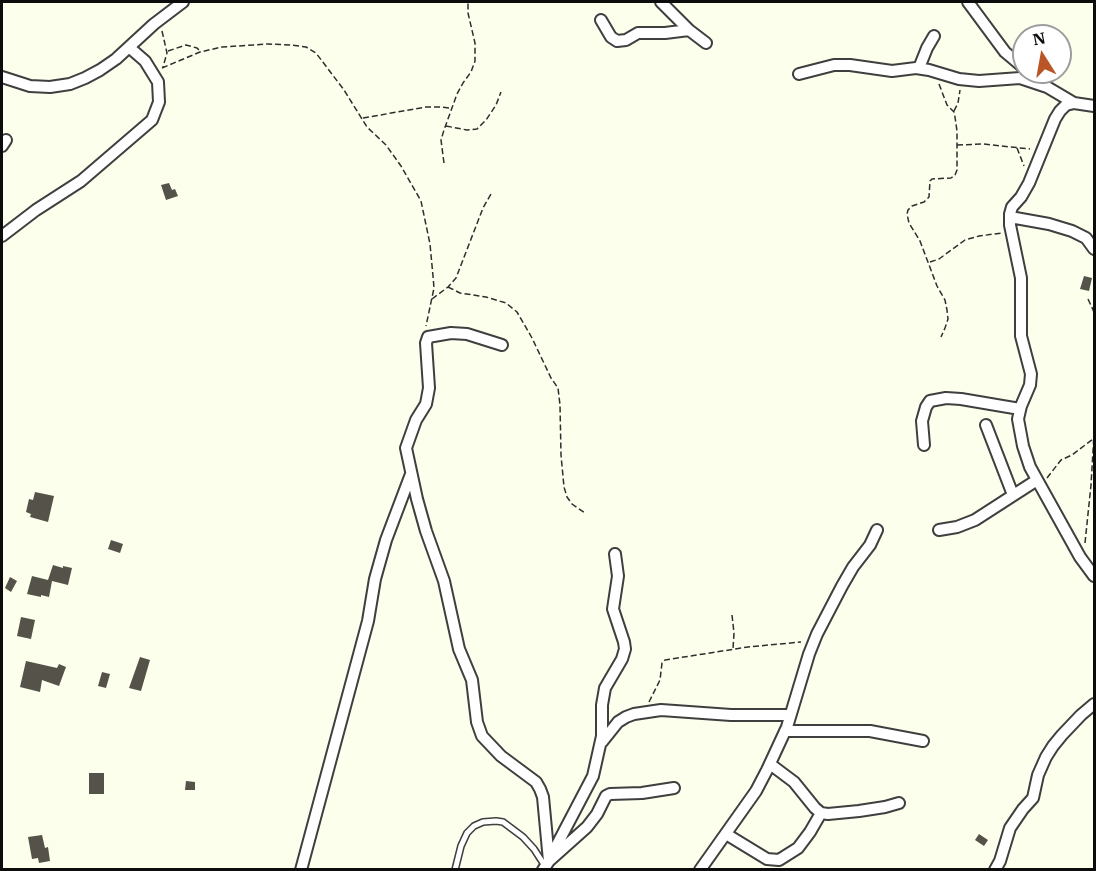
<!DOCTYPE html>
<style>
body{margin:0}
#map{position:relative;width:1096px;height:871px;overflow:hidden;background:#fbffec;font-family:"IBM Plex Serif",serif}
canvas{display:block}
.frame{position:absolute;inset:0;border:3px solid #0c0c0c;pointer-events:none}
.north{position:absolute;left:1012px;top:24px;width:60px;height:60px;box-sizing:border-box;background:#fff;border:2px solid #9e9e9e;border-radius:50%;rotate:349deg;font-size:16px;font-weight:700;line-height:24px;text-align:center;color:#0c0c0c}
.north::after{content:'';display:block;margin:auto;width:21px;height:27px;background:#b95628;clip-path:polygon(50% 0,100% 100%,50% 72%,0 100%)}
</style>
<div id="map">
<canvas width="1096" height="871"></canvas>
<div class="frame"></div>
<div class="north">N</div>
</div>
<script>
const ctx = document.querySelector('canvas').getContext('2d');
ctx.lineJoin = 'round';
function paint(path, color) {
  ctx.fillStyle = color;
  ctx.fill(path, 'evenodd');
}
function shape(rows) {
  const path = new Path2D();
  for (const r of rows) {
    path.moveTo(r[0], r[1]);
    for (let i = 2; i < r.length; i += 2) path.lineTo(r[i], r[i + 1]);
  }
  return path;
}
function trace(path, color, width, dash) {
  ctx.strokeStyle = color;
  ctx.lineWidth = width;
  ctx.lineCap = dash ? 'butt' : 'round';
  ctx.setLineDash(dash || []);
  ctx.stroke(path);
}
const building = shape([
 [169,183,172,190,175,189,178,196,166,200,161,185],
 [1084,276,1092,278,1089,291,1080,289],
 [35,492,54,496,48,522,30,517,31,514,26,512,29,499,33,500],
 [111,540,123,544,120,553,108,549],
 [53,565,63,568,63,566,72,568,68,585,52,581,49,597,41,595,41,597,27,594,32,576,48,580],
 [10,577,17,581,11,592,5,588],
 [21,617,35,620,31,639,17,636],
 [140,657,150,660,141,691,129,688],
 [26,661,57,668,59,664,66,667,59,686,42,680,40,692,20,687],
 [102,672,110,674,106,688,98,686],
 [89,773,104,773,104,794,89,794],
 [186,781,195,782,195,790,185,790],
 [979,834,988,840,984,846,975,840],
 [42,835,45,848,48,847,50,861,39,863,38,858,32,859,28,837]
]);
const path = shape([
 [162,31,167,53,163,67],
 [168,51,186,45,197,48,200,51],
 [162,68,200,52,222,47,268,44,291,45,306,47,316,53,344,90,367,127,386,145,401,166,421,201,430,244,433,276,434,288,426,326],
 [939,84,947,105,954,112,955,117,957,131,957,170,955,175,951,178,932,179,930,181,929,197,924,202,912,206,908,210,907,214,909,223,920,241,937,286,945,300,947,310,948,319,945,328,941,337],
 [954,111,958,103,960,90],
 [363,118,426,107,440,107,450,108],
 [446,126,467,130,477,129,486,120,496,105,501,92],
 [957,145,983,144,1030,149],
 [1017,148,1024,166],
 [444,163,441,140,444,130,457,94,463,83,471,72,475,61,475,43,468,13,468,2],
 [930,262,939,259,965,240,979,236,1002,233],
 [448,287,460,293,486,297,506,303,517,312,524,324,532,338,551,378,558,388,560,405,561,455,564,487,567,497,572,504,585,513],
 [432,299,448,287,456,278,483,208,491,194],
 [1088,299,1094,312],
 [1047,478,1061,460,1072,455,1093,439],
 [1085,543,1091,485,1094,434],
 [732,615,734,633,733,649],
 [649,702,660,680,662,663,665,660,748,647,801,642]
]);
const lane = shape([
 [455,870,461,846,467,833,474,826,483,822,496,821,503,822,523,837,534,849,545,866]
]);
const street = shape([
 [661,2,689,30,706,43],
 [968,2,1005,52,1024,68],
 [601,20,611,37,617,41,626,40,638,33,665,33,689,30],
 [919,68,927,48,934,36],
 [799,74,834,65,850,65,892,71,916,68,929,70,959,79,979,81,1020,78,1047,87,1074,103],
 [2,77,30,86,50,87,70,84,85,78,100,70,116,59,154,24,183,2],
 [1094,106,1074,103,1066,105,1060,111,1055,119,1029,183,1021,197,1012,207,1010,214,1010,225,1021,278,1021,336,1031,374,1030,385,1021,406,1018,419,1023,446,1030,467,1080,557,1094,576],
 [2,146,6,140],
 [1010,217,1049,224,1072,231,1086,238,1094,249],
 [2,236,36,210,81,181,152,120,159,102,158,82,145,61,130,48],
 [502,345,467,334,451,333,428,337,426,343,429,388,426,404,416,420,406,448,417,499,426,531,444,581,459,649,472,680,477,722,482,736,501,756,536,782,540,789,543,797,549,861],
 [986,425,1013,495],
 [924,445,922,421,926,407,930,401,946,398,961,399,1020,409],
 [939,530,957,527,975,520,1037,480],
 [785,731,870,731,923,741],
 [602,742,618,722,626,717,634,714,661,710,731,715,790,715],
 [770,764,794,782,815,808,821,813,828,814,859,811,885,807,899,803],
 [726,834,767,859,779,860,798,848,810,832,821,813],
 [549,860,593,776,602,736,602,705,605,688,622,659,625,649,624,642,613,609,618,576,615,554],
 [301,870,368,621,375,579,386,540,411,474],
 [543,870,549,861,587,827,597,814,606,796,610,794,642,793,674,788],
 [700,870,756,791,767,770,787,727,809,654,817,634,842,586,853,567,870,545,877,530],
 [995,870,1000,861,1010,828,1023,809,1033,798,1038,775,1046,757,1053,746,1062,735,1081,715,1094,704]
]);
paint(building, '#545249');
trace(lane, '#3f3f3f', 8);
trace(street, '#3f3f3f', 14);
trace(path, '#2e2e2e', 1.5, [6, 3]);
trace(lane, '#fff', 5);
trace(street, '#fff', 10);
</script>
